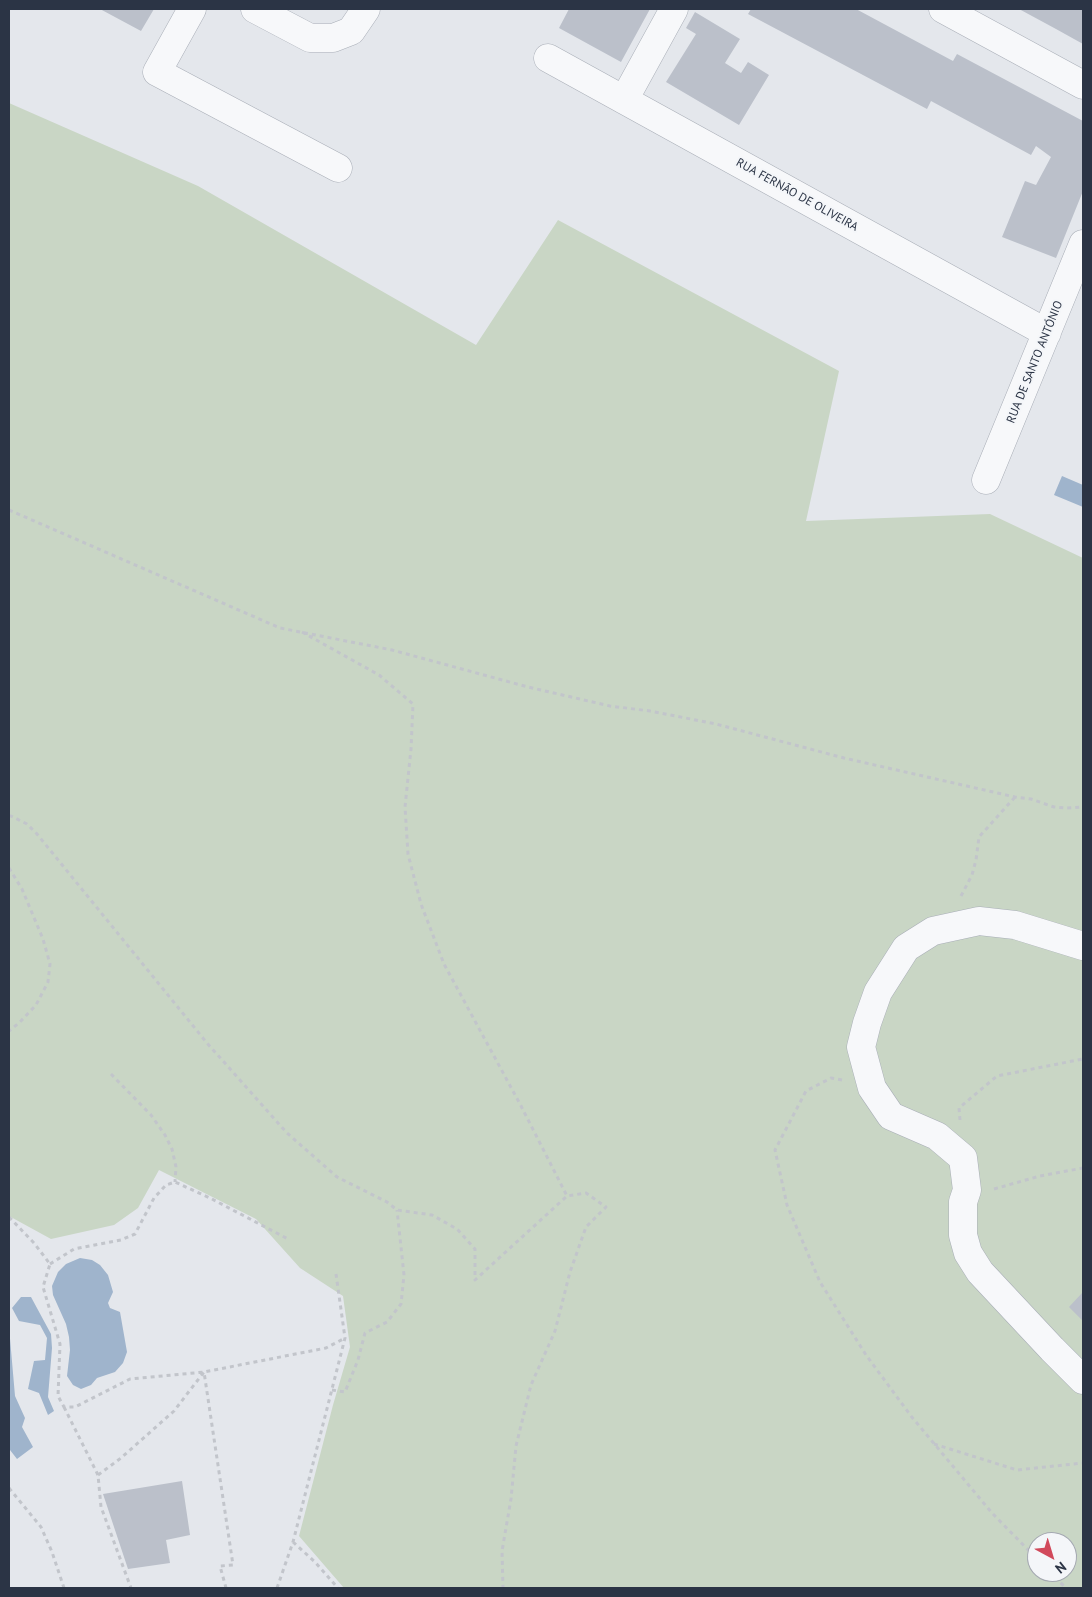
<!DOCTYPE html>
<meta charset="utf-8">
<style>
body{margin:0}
#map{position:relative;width:1092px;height:1597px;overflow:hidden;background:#e4e7ec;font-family:"PT Sans",sans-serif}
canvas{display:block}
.frame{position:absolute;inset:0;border:10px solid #2b3445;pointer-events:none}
.north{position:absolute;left:1027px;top:1532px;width:50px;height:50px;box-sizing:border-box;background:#f4f6f9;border:1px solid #a4a8b1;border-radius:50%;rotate:141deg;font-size:14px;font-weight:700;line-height:20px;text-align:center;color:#2b3445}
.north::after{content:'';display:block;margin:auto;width:18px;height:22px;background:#d1495b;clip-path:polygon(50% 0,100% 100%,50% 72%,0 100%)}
</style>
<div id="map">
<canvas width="1092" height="1597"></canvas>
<div class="frame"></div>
<div class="north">N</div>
</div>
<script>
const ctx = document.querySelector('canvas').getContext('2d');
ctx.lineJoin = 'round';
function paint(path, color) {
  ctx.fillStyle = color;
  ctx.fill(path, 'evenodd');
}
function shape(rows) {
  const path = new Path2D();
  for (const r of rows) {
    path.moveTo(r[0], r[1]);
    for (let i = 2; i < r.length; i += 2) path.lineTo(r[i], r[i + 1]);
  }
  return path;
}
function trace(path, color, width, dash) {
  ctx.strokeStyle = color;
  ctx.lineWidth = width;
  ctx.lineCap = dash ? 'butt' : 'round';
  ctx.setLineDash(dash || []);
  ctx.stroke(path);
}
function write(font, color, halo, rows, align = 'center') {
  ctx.font = font + ' "PT Sans",sans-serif';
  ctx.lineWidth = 4;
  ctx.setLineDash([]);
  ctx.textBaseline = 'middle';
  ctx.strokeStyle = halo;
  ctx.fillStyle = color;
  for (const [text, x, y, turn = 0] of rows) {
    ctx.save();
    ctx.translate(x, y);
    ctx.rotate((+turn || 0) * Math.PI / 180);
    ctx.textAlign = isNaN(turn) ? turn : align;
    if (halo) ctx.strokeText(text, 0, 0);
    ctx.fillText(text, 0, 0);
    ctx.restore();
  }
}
const green = shape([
 [9,103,198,186,476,345,558,220,839,371,806,521,990,514,1083,558,1083,1588,344,1588,299,1536,333,1405,350,1347,343,1296,300,1268,256,1219,159,1170,138,1208,114,1225,51,1239,9,1216],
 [1037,1542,1067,1542,1067,1572,1037,1572]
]);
const water = shape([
 [1062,476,1083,485,1083,507,1054,495],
 [80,1258,92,1260,100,1265,108,1275,113,1292,108,1303,110,1308,120,1312,127,1352,123,1363,115,1372,97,1378,91,1385,81,1389,73,1385,67,1376,70,1350,69,1337,66,1324,53,1295,52,1286,58,1272,66,1264],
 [21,1297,31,1297,51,1334,52,1348,48,1397,54,1411,48,1415,39,1393,28,1389,34,1361,45,1360,47,1338,40,1325,19,1321,12,1308],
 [9,1327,15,1396,25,1418,22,1427,33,1447,17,1459,10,1450,9,1451]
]);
const building = shape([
 [100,9,154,9,141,31],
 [569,9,650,9,621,62,559,28],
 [751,9,856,9,953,61,957,54,1083,121,1083,191,1056,258,1002,237,1025,181,1036,185,1051,157,1036,146,1031,155,931,101,927,109,748,14],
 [1019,9,1083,9,1083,44,1056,29],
 [695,12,740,39,725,63,741,73,748,62,769,75,739,125,666,82,696,34,686,28],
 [1083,1292,1083,1321,1069,1307],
 [182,1481,190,1535,166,1540,170,1563,128,1569,103,1494]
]);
const path = shape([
 [9,510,280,628,392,650,528,687,610,706,650,711,716,724,844,758,1015,797,1031,799,1054,807,1067,808,1083,807],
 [302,632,379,675,413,704,411,749,405,807,408,854,421,904,444,964,520,1104,567,1196],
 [9,816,11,816,27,824,37,834,207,1043,287,1133,337,1177,387,1202,397,1210,432,1215,457,1229,475,1249,475,1280,567,1196,586,1193,606,1207,586,1227,570,1272,555,1331,531,1385,516,1446,511,1499,502,1551,503,1588],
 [9,868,22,889,43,939,50,964,48,982,36,1005,19,1023,9,1031],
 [961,896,972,875,976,860,979,837,1015,797],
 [111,1074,151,1115,165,1135,172,1149,176,1167,175,1182],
 [842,1080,831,1078,806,1091,775,1150,787,1205,820,1282,866,1355,911,1416,992,1513,1037,1559],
 [960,1120,959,1108,997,1076,1083,1059],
 [994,1189,1040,1176,1083,1168],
 [9,1217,34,1243,50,1264,43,1287,60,1344,58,1396,64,1407,75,1407,130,1379,204,1372,326,1348,345,1338],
 [50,1264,74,1249,121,1240,135,1234,154,1198,166,1185,175,1182,210,1198,288,1239],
 [332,1390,345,1392,358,1360,365,1333,387,1322,401,1304,404,1275,397,1210],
 [64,1407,98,1475,101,1507,131,1588],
 [934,1444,1017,1470,1083,1463],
 [98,1475,121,1458,174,1411,204,1372,233,1565,220,1566,226,1588],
 [9,1488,41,1527,52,1552,64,1588],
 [293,1542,315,1562,338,1588],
 [1049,1572,1066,1588],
 [277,1588,293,1542,345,1338,336,1274]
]);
const street = shape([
 [192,9,157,72,338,168],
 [255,9,310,38,333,38,351,31,366,9],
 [943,9,1083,85],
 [548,58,1047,333],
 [624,100,674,9],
 [986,480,1083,244],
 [1083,946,1015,925,979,921,933,931,906,948,878,992,867,1023,861,1047,872,1088,891,1116,937,1136,963,1158,967,1190,963,1202,963,1235,968,1253,980,1272,1052,1349,1083,1380]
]);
const streetNames = [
 ["RUA FERNÃO DE OLIVEIRA",797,195,29],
 ["RUA DE SANTO ANTÓNIO",1035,362,-68]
];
paint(green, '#c9d6c5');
paint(water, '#9fb4cc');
paint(building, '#bbc0ca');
trace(street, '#a9aeb7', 29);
trace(path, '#c2c5cb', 3, [4, 4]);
trace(street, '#f7f8fa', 28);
write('12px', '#2b3445', '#f4f6f9', streetNames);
</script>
